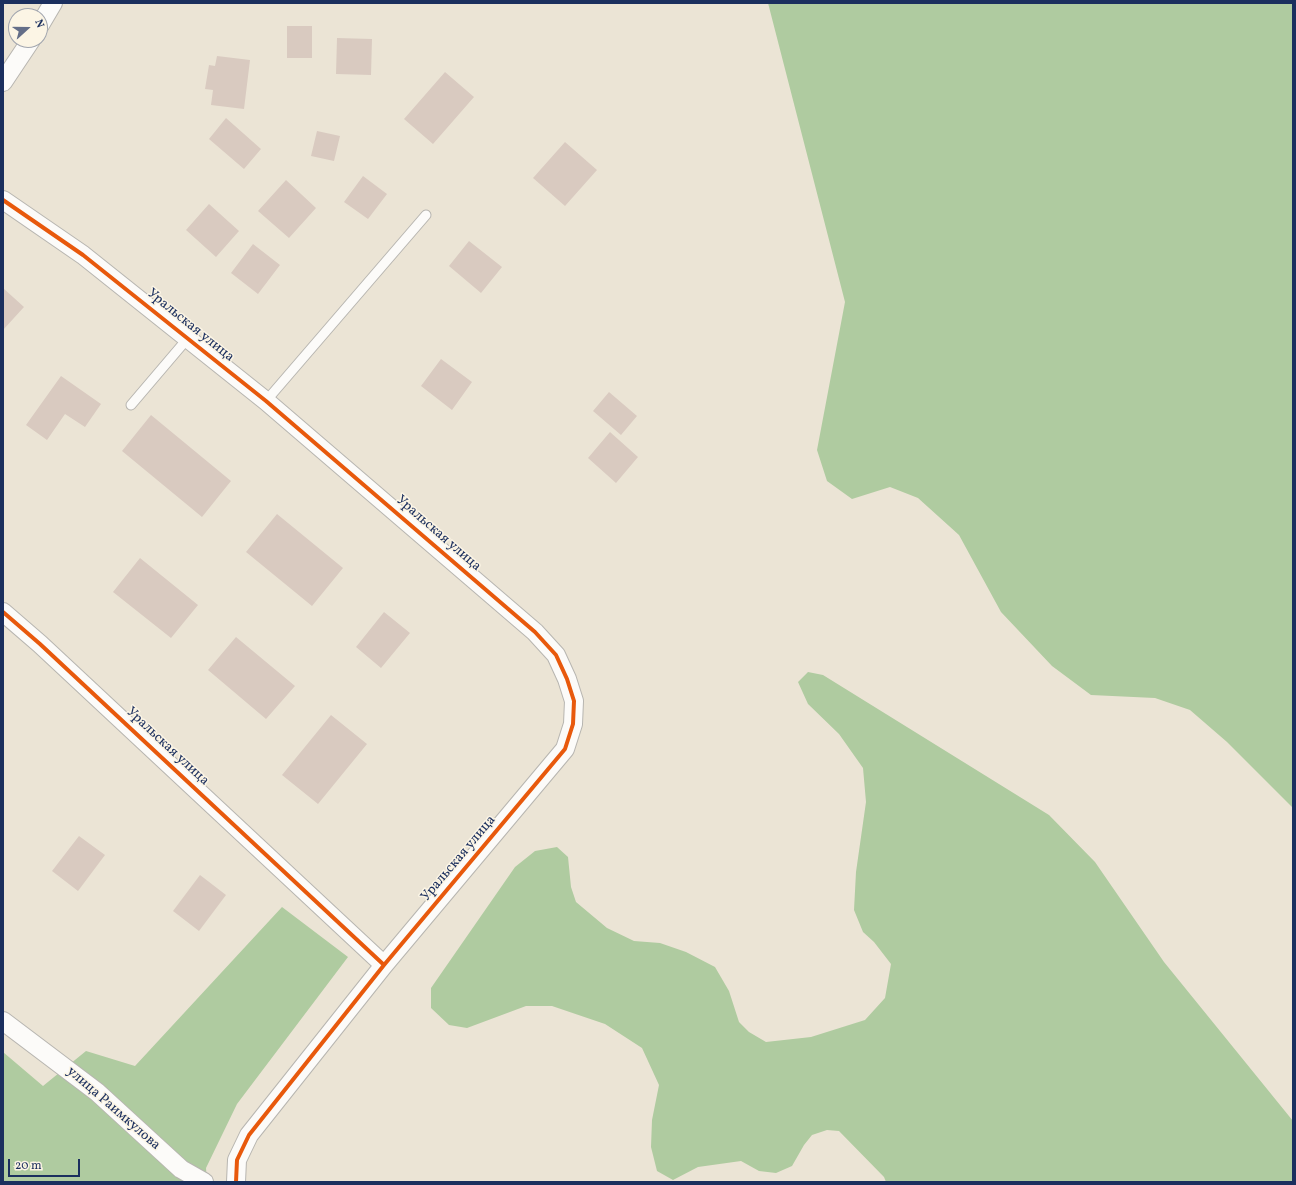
<!DOCTYPE html>
<meta charset="utf-8">
<style>
body{margin:0}
#map{position:relative;width:1296px;height:1185px;overflow:hidden;background:#ebe4d5;font-family:Vollkorn,serif}
canvas{display:block}
.frame{position:absolute;inset:0;border:4px solid #1b2f5e;pointer-events:none}
.north{position:absolute;left:8px;top:8px;width:40px;height:40px;box-sizing:border-box;background:#fcf5e5;border:1px solid #a2a6af;border-radius:50%;rotate:69deg;font-size:11px;font-weight:700;line-height:16px;text-align:center;color:#1b2f5e}
.north::after{content:'';display:block;margin:auto;width:14px;height:18px;background:#646e88;clip-path:polygon(50% 0,100% 100%,50% 72%,0 100%)}
.scale{position:absolute;left:8px;top:1159px;width:72px;height:18px;box-sizing:border-box;border:2px solid #1b2f5e;border-top:0;padding-left:5px;font-size:12px;line-height:14px;white-space:nowrap;color:#1b2f5e;-webkit-text-stroke:3px #fcf5e5;paint-order:stroke}
</style>
<div id="map">
<canvas width="1296" height="1185"></canvas>
<div class="frame"></div>
<div class="north">N</div>
<div class="scale">20 m</div>
</div>
<script>
const ctx = document.querySelector('canvas').getContext('2d');
ctx.lineJoin = 'round';
function paint(path, color) {
  ctx.fillStyle = color;
  ctx.fill(path, 'evenodd');
}
function shape(rows) {
  const path = new Path2D();
  for (const r of rows) {
    path.moveTo(r[0], r[1]);
    for (let i = 2; i < r.length; i += 2) path.lineTo(r[i], r[i + 1]);
  }
  return path;
}
function trace(path, color, width, dash) {
  ctx.strokeStyle = color;
  ctx.lineWidth = width;
  ctx.lineCap = dash ? 'butt' : 'round';
  ctx.setLineDash(dash || []);
  ctx.stroke(path);
}
function write(font, color, halo, rows, align = 'center') {
  ctx.font = font + ' Vollkorn,serif';
  ctx.lineWidth = 3;
  ctx.setLineDash([]);
  ctx.textBaseline = 'middle';
  ctx.strokeStyle = halo;
  ctx.fillStyle = color;
  for (const [text, x, y, turn = 0] of rows) {
    ctx.save();
    ctx.translate(x, y);
    ctx.rotate((+turn || 0) * Math.PI / 180);
    ctx.textAlign = isNaN(turn) ? turn : align;
    if (halo) ctx.strokeText(text, 0, 0);
    ctx.fillText(text, 0, 0);
    ctx.restore();
  }
}
const forest = shape([
 [768,3,1293,3,1293,808,1227,742,1190,710,1155,698,1091,695,1052,666,1001,612,959,535,918,498,890,487,852,499,827,481,817,450,845,302],
 [808,672,823,675,1049,815,1095,862,1164,962,1293,1121,1293,1182,886,1182,884,1177,839,1131,827,1130,812,1135,804,1145,792,1166,776,1173,759,1171,741,1161,698,1167,673,1180,657,1171,651,1147,652,1120,659,1085,642,1048,605,1024,552,1006,526,1006,467,1028,449,1025,431,1008,431,988,515,867,535,851,557,847,568,857,571,887,576,902,607,928,634,941,660,943,686,952,715,967,729,991,739,1022,749,1032,766,1042,811,1037,865,1020,885,998,891,964,874,942,863,932,854,910,856,872,866,802,863,768,839,734,808,704,798,682],
 [282,907,348,957,237,1104,206,1168,207,1182,3,1182,3,1052,43,1086,86,1051,135,1066]
]);
const building = shape([
 [287,26,312,26,312,58,287,58],
 [337,38,372,39,371,75,336,74],
 [217,56,250,60,244,109,211,105,213,90,205,89,209,65,215,66],
 [445,72,474,97,433,144,404,119],
 [226,118,261,149,244,169,209,139],
 [317,131,340,136,334,161,311,156],
 [565,142,597,170,565,206,533,178],
 [363,176,387,194,368,219,344,202],
 [286,180,316,208,289,238,258,211],
 [209,204,239,231,216,257,186,230],
 [469,241,502,267,481,293,449,266],
 [253,244,280,265,258,294,231,273],
 [3,288,24,307,3,330],
 [441,359,472,382,452,410,421,386],
 [61,376,101,404,85,427,65,414,47,440,26,425],
 [609,392,637,416,621,435,593,411],
 [151,415,231,481,202,517,122,451],
 [610,432,638,457,616,483,588,458],
 [277,514,343,568,312,606,246,552],
 [140,558,198,605,171,638,113,592],
 [384,612,410,633,381,668,356,647],
 [236,637,295,686,266,719,208,670],
 [331,715,367,744,318,804,282,775],
 [79,836,105,855,78,891,52,871],
 [200,875,226,895,199,931,173,911]
]);
const service = shape([
 [266,401,426,215],
 [131,405,188,338]
]);
const minor = shape([
 [40,25,53,3],
 [3,82,31,40],
 [3,200,83,255,266,401,535,632,556,655,567,679,574,701,573,724,565,749,384,965,249,1135,237,1160,236,1182],
 [3,612,40,644,384,965],
 [3,1021,97,1092,181,1169,204,1182]
]);
const cycleway = shape([
 [3,200,83,255,266,401,535,632,556,655,567,679,574,701,573,724,565,749,384,965,249,1135,237,1160,236,1182],
 [3,612,40,644,384,965]
]);
const streetNames = [
 ["Уральская улица",190,326,39],
 ["Уральская улица",438,534,41],
 ["Уральская улица",167,747,43],
 ["Уральская улица",459,859,-50],
 ["улица Раимкулова",113,1109,41]
];
paint(forest, '#afcba0');
paint(building, '#d9cac0');
trace(service, '#b7b5b0', 11);
trace(minor, '#b7b5b0', 20);
trace(service, '#fcfbf9', 9);
trace(minor, '#fcfbf9', 18);
trace(cycleway, '#e8590c', 4);
write('14px', '#1b2f5e', '#fcf5e5', streetNames);
</script>
